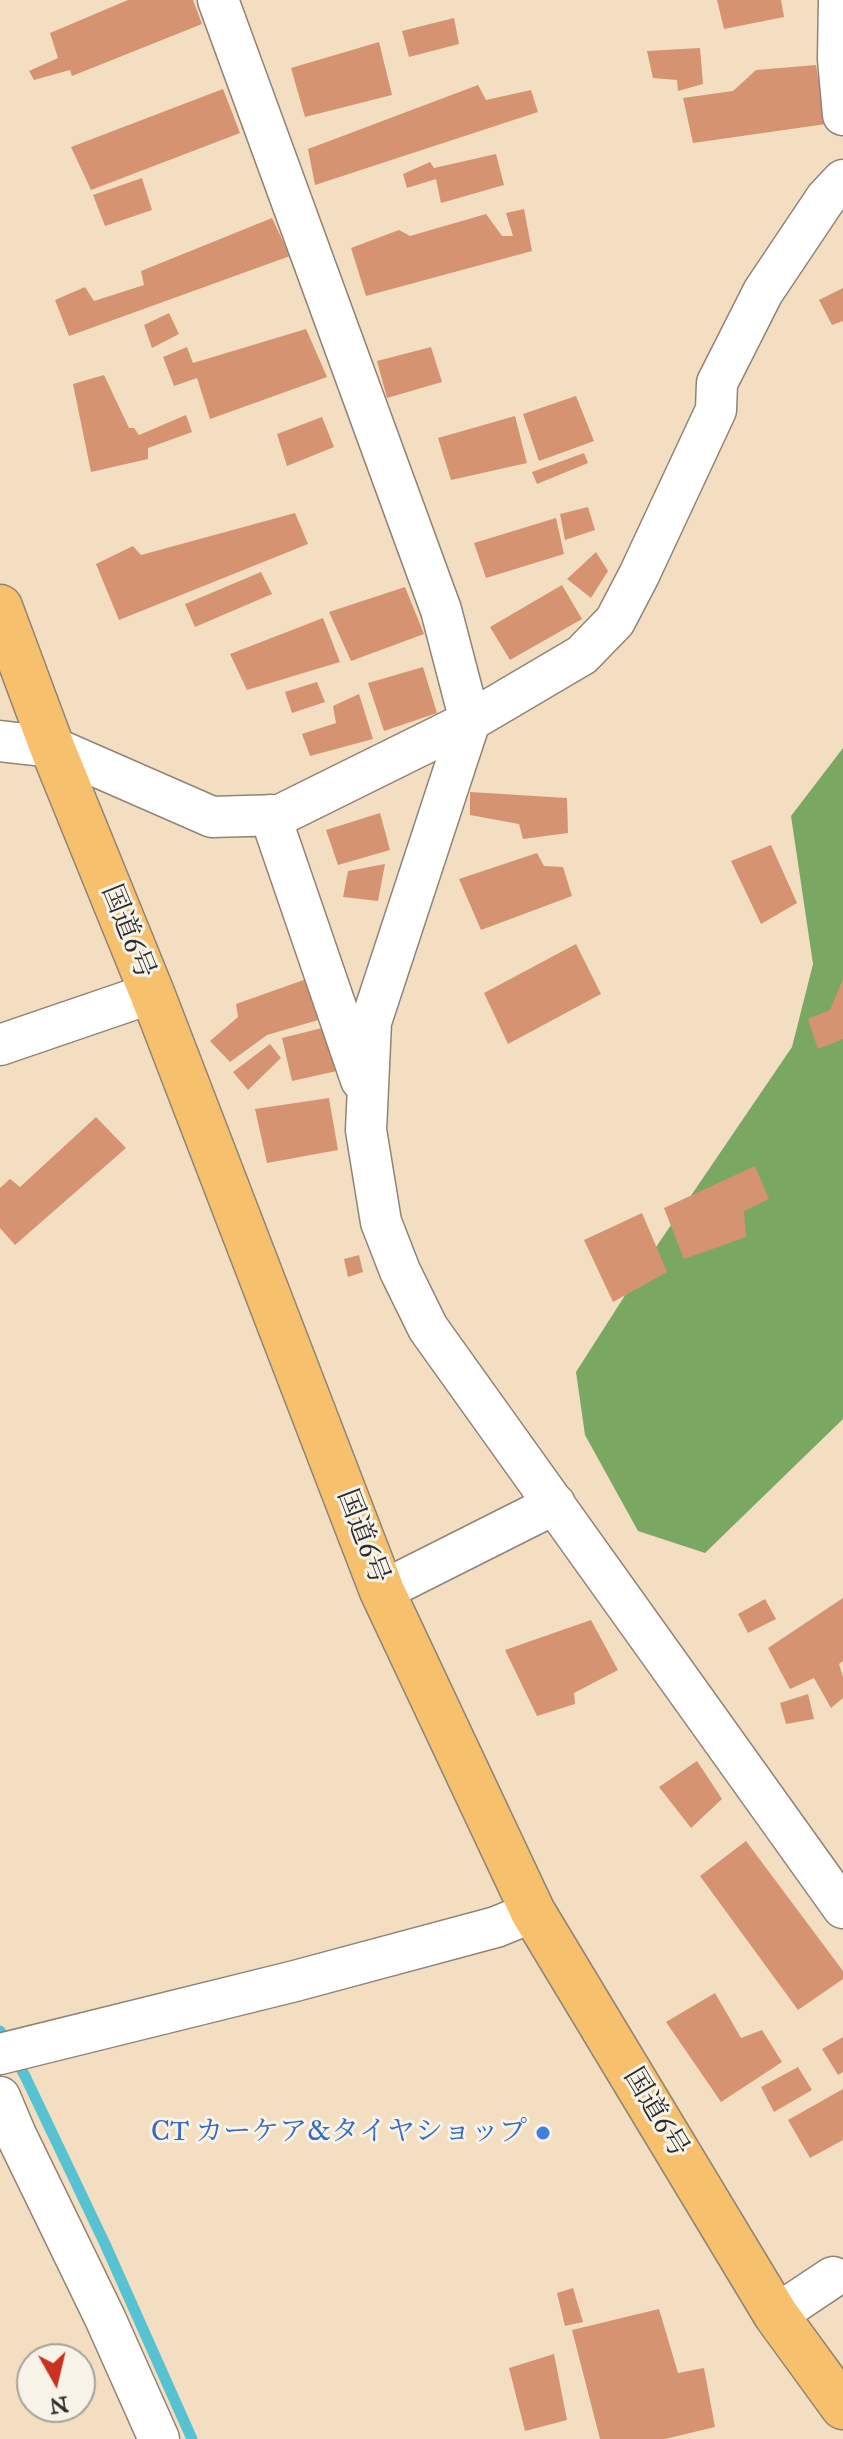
<!DOCTYPE html>
<meta charset="utf-8">
<style>
body{margin:0}
#map{position:relative;width:843px;height:2439px;overflow:hidden;background:#f4dec1;font-family:"IM FELL Great Primer",serif}
canvas{display:block}
.north{position:absolute;left:16px;top:2343px;width:80px;height:80px;box-sizing:border-box;background:#f7f3e8;border:2px solid #a5a39c;border-radius:50%;rotate:172deg;font-size:22px;font-weight:700;line-height:32px;text-align:center;color:#2b2b2b}
.north::after{content:'';display:block;margin:auto;width:28px;height:36px;background:#c8321e;clip-path:polygon(50% 0,100% 100%,50% 72%,0 100%)}
</style>
<div id="map">
<canvas width="843" height="2439"></canvas>
<div class="north">N</div>
</div>
<script>
const ctx = document.querySelector('canvas').getContext('2d');
ctx.lineJoin = 'round';
function paint(path, color) {
  ctx.fillStyle = color;
  ctx.fill(path, 'evenodd');
}
function shape(rows) {
  const path = new Path2D();
  for (const r of rows) {
    path.moveTo(r[0], r[1]);
    for (let i = 2; i < r.length; i += 2) path.lineTo(r[i], r[i + 1]);
  }
  return path;
}
function trace(path, color, width, dash) {
  ctx.strokeStyle = color;
  ctx.lineWidth = width;
  ctx.lineCap = dash ? 'butt' : 'round';
  ctx.setLineDash(dash || []);
  ctx.stroke(path);
}
function write(font, color, halo, rows, align = 'center') {
  ctx.font = font + ' "IM FELL Great Primer","Noto Serif JP",serif';
  ctx.lineWidth = 6;
  ctx.setLineDash([]);
  ctx.textBaseline = 'middle';
  ctx.strokeStyle = halo;
  ctx.fillStyle = color;
  for (const [text, x, y, turn = 0] of rows) {
    ctx.save();
    ctx.translate(x, y);
    ctx.rotate((+turn || 0) * Math.PI / 180);
    ctx.textAlign = isNaN(turn) ? turn : align;
    if (halo) ctx.strokeText(text, 0, 0);
    ctx.fillText(text, 0, 0);
    ctx.restore();
  }
}
const forest = shape([
 [843,748,843,1419,705,1553,638,1531,585,1435,576,1372,654,1250,792,1047,813,964,791,816]
]);
const stream = shape([
 [0,2031,25,2076,105,2244,192,2439]
]);
const building = shape([
 [128,0,193,0,202,24,72,76,70,70,34,80,29,71,58,58,50,33],
 [717,0,781,0,784,17,724,29],
 [454,18,459,44,409,57,402,31],
 [379,42,392,95,305,117,291,68],
 [700,48,703,84,678,91,677,80,653,78,647,51],
 [816,65,826,124,693,143,683,98,733,91,756,70],
 [478,85,486,100,531,90,538,112,315,185,308,149],
 [223,89,240,133,91,190,71,147],
 [496,154,504,185,441,203,436,179,407,188,403,174,430,162,434,168],
 [142,178,152,210,105,226,93,195],
 [524,209,532,251,366,296,351,248,399,230,410,236,486,214,502,236,513,236,506,213],
 [272,218,290,256,69,336,55,300,85,287,94,301,144,285,141,271],
 [843,288,843,321,832,325,819,300],
 [169,313,179,334,152,348,144,325],
 [306,329,327,377,210,419,197,378,174,386,163,357,187,347,193,363],
 [431,347,442,382,387,398,377,361],
 [104,375,129,428,134,428,139,435,186,415,192,432,148,448,148,459,91,472,73,384],
 [576,396,594,441,539,461,523,414],
 [515,416,527,463,451,480,438,438],
 [322,417,334,447,287,466,277,434],
 [584,453,588,463,537,484,532,472],
 [588,507,595,530,565,540,560,514],
 [295,513,308,544,119,620,96,564,133,546,141,555],
 [556,518,564,554,486,578,474,543],
 [596,552,608,571,591,598,567,579],
 [261,572,272,594,195,627,185,604],
 [562,585,582,619,510,660,490,627],
 [405,587,424,634,351,661,329,612],
 [323,618,340,662,247,690,230,654],
 [423,667,437,713,384,731,368,683],
 [317,682,325,702,292,713,285,692],
 [359,694,373,739,310,756,302,734,336,723,333,706],
 [470,792,567,798,568,833,523,839,519,824,470,815],
 [380,813,390,850,338,865,326,830],
 [771,845,797,903,761,924,731,861],
 [537,853,544,866,563,867,572,896,481,930,459,879],
 [385,864,378,901,343,897,348,871],
 [576,944,601,994,508,1044,484,993],
 [315,976,325,1018,267,1035,230,1062,210,1041,238,1017,236,1004],
 [843,979,843,1039,818,1049,808,1019,830,1010],
 [326,1027,337,1071,292,1081,282,1038],
 [270,1044,281,1058,248,1090,233,1072],
 [329,1098,338,1150,267,1163,255,1109],
 [96,1117,126,1148,15,1245,0,1228,0,1188,10,1179,20,1187],
 [755,1166,769,1199,744,1211,746,1237,684,1259,664,1208],
 [642,1213,667,1272,613,1302,584,1240],
 [359,1255,363,1272,348,1277,344,1259],
 [843,1598,843,1661,839,1664,843,1677,843,1698,831,1708,814,1678,790,1689,768,1648],
 [765,1599,776,1619,748,1633,738,1614],
 [591,1620,618,1670,574,1693,575,1704,537,1716,505,1650],
 [808,1694,814,1719,786,1724,780,1703],
 [697,1761,722,1799,691,1828,659,1787],
 [746,1841,843,1971,843,1979,798,2010,700,1876],
 [715,1993,741,2038,762,2030,782,2062,721,2102,666,2022],
 [843,2037,843,2072,838,2075,822,2049],
 [798,2067,812,2090,774,2112,761,2087],
 [843,2089,843,2140,810,2158,788,2120],
 [573,2288,583,2322,565,2326,557,2293],
 [659,2309,678,2373,704,2368,715,2427,665,2439,600,2439,572,2330],
 [554,2354,567,2420,525,2431,509,2368]
]);
const minor = shape([
 [218,0,441,610,470,721,371,1022,366,1130,381,1222,400,1271,428,1328,843,1908],
 [839,0,838,59,843,115],
 [0,741,52,747,212,817,280,815,470,721,582,655,615,621,639,575,716,410,717,383,763,292,826,198,843,180],
 [270,815,361,1080],
 [0,1045,152,993],
 [382,1591,555,1504],
 [0,2054,295,1981,496,1927,533,1912],
 [0,2097,16,2135,105,2318,159,2439],
 [776,2315,833,2277]
]);
const highway = shape([
 [0,607,52,747,152,993,382,1591,533,1912,776,2315,843,2407]
]);
const markers = [
 [543,2133,8,"#3f7fe0"]
];
const streetNames = [
 ["国道6号",127,932,68],
 ["国道6号",362,1537,69],
 ["国道6号",655,2113,59]
];
const shopNames = [
 ["CT カーケア&タイヤショップ",527,2133]
];
paint(forest, '#7aa862');
trace(stream, '#57c2d2', 11);
paint(building, '#d69371');
trace(minor, '#908476', 43);
trace(highway, '#908476', 47);
trace(minor, '#fff', 40);
trace(highway, '#f7c06c', 44);
for (const [x, y, r, color] of markers) {
  const dot = new Path2D();
  dot.arc(x, y, r, 0, 2 * Math.PI);
  ctx.fillStyle = color;
  ctx.fill(dot);
  trace(dot, '#f7f3e8', 3);
}
write('28px', '#2b2b2b', '#f7f3e8', streetNames);
write('28px', '#366cbe', '#f7f3e8', shopNames, 'right');
</script>
